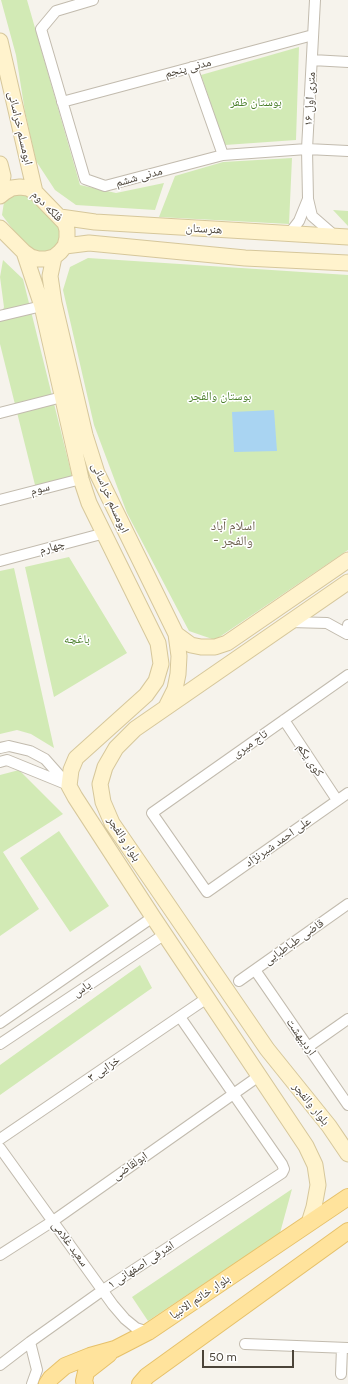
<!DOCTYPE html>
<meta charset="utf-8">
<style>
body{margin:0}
#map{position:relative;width:348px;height:1384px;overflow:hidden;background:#f6f3ec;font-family:Figtree,sans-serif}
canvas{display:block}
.scale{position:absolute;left:202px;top:1350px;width:92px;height:18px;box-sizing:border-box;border:2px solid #4b4439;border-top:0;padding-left:5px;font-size:12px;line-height:14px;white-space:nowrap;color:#4b4439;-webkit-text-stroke:3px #fff;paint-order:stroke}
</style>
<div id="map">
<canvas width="348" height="1384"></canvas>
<div class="scale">50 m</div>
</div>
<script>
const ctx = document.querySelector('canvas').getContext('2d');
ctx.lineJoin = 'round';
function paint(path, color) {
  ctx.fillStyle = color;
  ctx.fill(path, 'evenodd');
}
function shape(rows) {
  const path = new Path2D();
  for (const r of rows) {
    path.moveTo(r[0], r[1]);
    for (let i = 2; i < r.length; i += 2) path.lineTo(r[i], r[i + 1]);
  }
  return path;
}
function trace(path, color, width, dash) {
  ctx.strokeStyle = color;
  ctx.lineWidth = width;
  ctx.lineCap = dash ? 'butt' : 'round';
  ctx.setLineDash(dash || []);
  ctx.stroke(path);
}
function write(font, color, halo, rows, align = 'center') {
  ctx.font = font + ' Figtree,"Noto Naskh Arabic",sans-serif';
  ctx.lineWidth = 3;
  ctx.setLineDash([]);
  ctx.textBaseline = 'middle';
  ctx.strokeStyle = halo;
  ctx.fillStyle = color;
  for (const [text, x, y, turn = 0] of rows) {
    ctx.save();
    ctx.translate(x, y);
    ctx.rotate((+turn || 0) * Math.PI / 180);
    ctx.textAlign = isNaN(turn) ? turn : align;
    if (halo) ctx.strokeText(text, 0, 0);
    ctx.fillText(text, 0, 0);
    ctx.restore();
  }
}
const green = shape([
 [1,0,27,0,80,185,116,193,164,183,155,210,76,205,55,190,36,161,25,112,16,55],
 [299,47,296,140,225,145,201,75],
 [292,158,289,224,159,217,175,176,223,162],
 [26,193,56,221,61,235,59,242,54,249,44,254,34,252,14,231,2,215,4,202,15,194],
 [333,210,348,211,348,226],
 [88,258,348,275,348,550,215,640,189,631,127,513,94,425,63,290,70,267],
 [3,260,23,279,73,480,36,489,0,344,0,318,4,307,0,277],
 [69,557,127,653,54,697,25,567],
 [14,568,54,748,31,734,17,730,0,734,0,571],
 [19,770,63,814,3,852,39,909,0,936,0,775],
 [59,831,109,906,70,932,20,858],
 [140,965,152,988,0,1095,0,1065],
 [292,1189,280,1233,148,1321,132,1297]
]);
const water = shape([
 [274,410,277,451,234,452,232,412]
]);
const minor = shape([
 [93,0,56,11,41,29,85,179,105,186,223,155,307,149,348,151],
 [315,0,307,149,308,199,312,216,335,236],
 [312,60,348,62],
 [192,67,223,155],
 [62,102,313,35],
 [289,234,299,221,308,199],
 [0,316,42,306],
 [0,413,62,397],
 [0,500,81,479],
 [0,561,105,533],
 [290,622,327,623,347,634,348,625],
 [348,675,152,813,207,892,348,793],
 [284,720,337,800],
 [0,748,9,746,30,751,45,759,69,786],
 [0,762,7,760,66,784],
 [255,970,348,1105],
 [239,981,348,904],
 [0,1023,153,917],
 [0,1044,165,934],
 [308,1047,348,1019],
 [0,1139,207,998],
 [0,1148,113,1305,125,1319,136,1328,148,1332],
 [0,1255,53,1221,259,1076],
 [30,1342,37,1370,32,1384],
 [245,1344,348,1348],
 [0,1365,30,1342,103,1290,282,1173,284,1169,282,1164,180,1017],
 [341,1374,342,1348]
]);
const secondary = shape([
 [0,41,35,192],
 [0,164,3,176,0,191],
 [0,196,5,192,12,188,20,187,28,188,35,192,65,223,67,230,67,238,65,246,60,252,54,257,46,259,38,259,31,257,24,252,0,228],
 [60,217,95,222,348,237],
 [65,246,89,243,245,258,348,263],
 [24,252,42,306,81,479,89,503,158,643,161,664,156,681,146,695,76,758,71,770,69,786,75,797,153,917,306,1146,315,1165,318,1185,314,1207,309,1223],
 [54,257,50,276,54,303,85,435,97,473,176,634,179,656,178,674,175,689,167,705],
 [348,582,135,729,116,748,105,767,100,784,103,802,112,823,267,1049,329,1126,348,1154],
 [176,634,191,645,201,647,215,647,227,643,348,560]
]);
const primary = shape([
 [47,1384,51,1378,65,1366,90,1356,115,1349,148,1332,348,1197],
 [85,1384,84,1381,86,1372,109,1354],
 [140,1384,147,1376,348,1231]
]);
const streetNames = [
 ["مدنی پنجم",188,68,-15],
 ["۱۶ متری اول",310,99,-87],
 ["ابومسلم خراسانی",20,128,77],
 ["مدنی ششم",139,177,-15],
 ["فلکه دوم",47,206,45],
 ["هنرستان",204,229,3],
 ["سوم",40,489,-15],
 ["ابومسلم خراسانی",110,498,66],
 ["چهارم",52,547,-15],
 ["تاج میری",250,744,-35],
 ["کوی یکم",310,760,56],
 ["بلوار والفجر",124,839,57],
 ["علی احمد شیرنژاد",278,842,-35],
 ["قاضی طباطبایی",294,942,-35],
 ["یاس",82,989,-34],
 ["اردیبهشت",301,1037,55],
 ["خزایی ۳",104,1069,-34],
 ["بلوار والفجر",311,1104,51],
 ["ابولقاضی",130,1166,-35],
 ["سعید غلامی",70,1244,54],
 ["اشرفی اصفهانی ۱",141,1265,-33],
 ["بلوار خاتم الانبیا",200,1297,-34]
];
const parkNames = [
 ["بوستان ظفر",256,102],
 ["بوستان والفجر",220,396],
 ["باغچه",77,639]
];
const neighbourhoodNames = [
 ["اسلام آباد",233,526],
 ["- والفجر",233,541]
];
paint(green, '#d2eab5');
paint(water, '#a9d4f2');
trace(minor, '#c2bbae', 12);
trace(secondary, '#d6c79b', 17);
trace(primary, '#e6c16a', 18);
trace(minor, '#fff', 10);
trace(secondary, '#fff3cd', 15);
trace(primary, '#ffe39c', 16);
write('12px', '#4b4439', '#fff', streetNames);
write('12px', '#4a7f2a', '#fff', parkNames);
write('13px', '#6e6250', '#fff', neighbourhoodNames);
</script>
